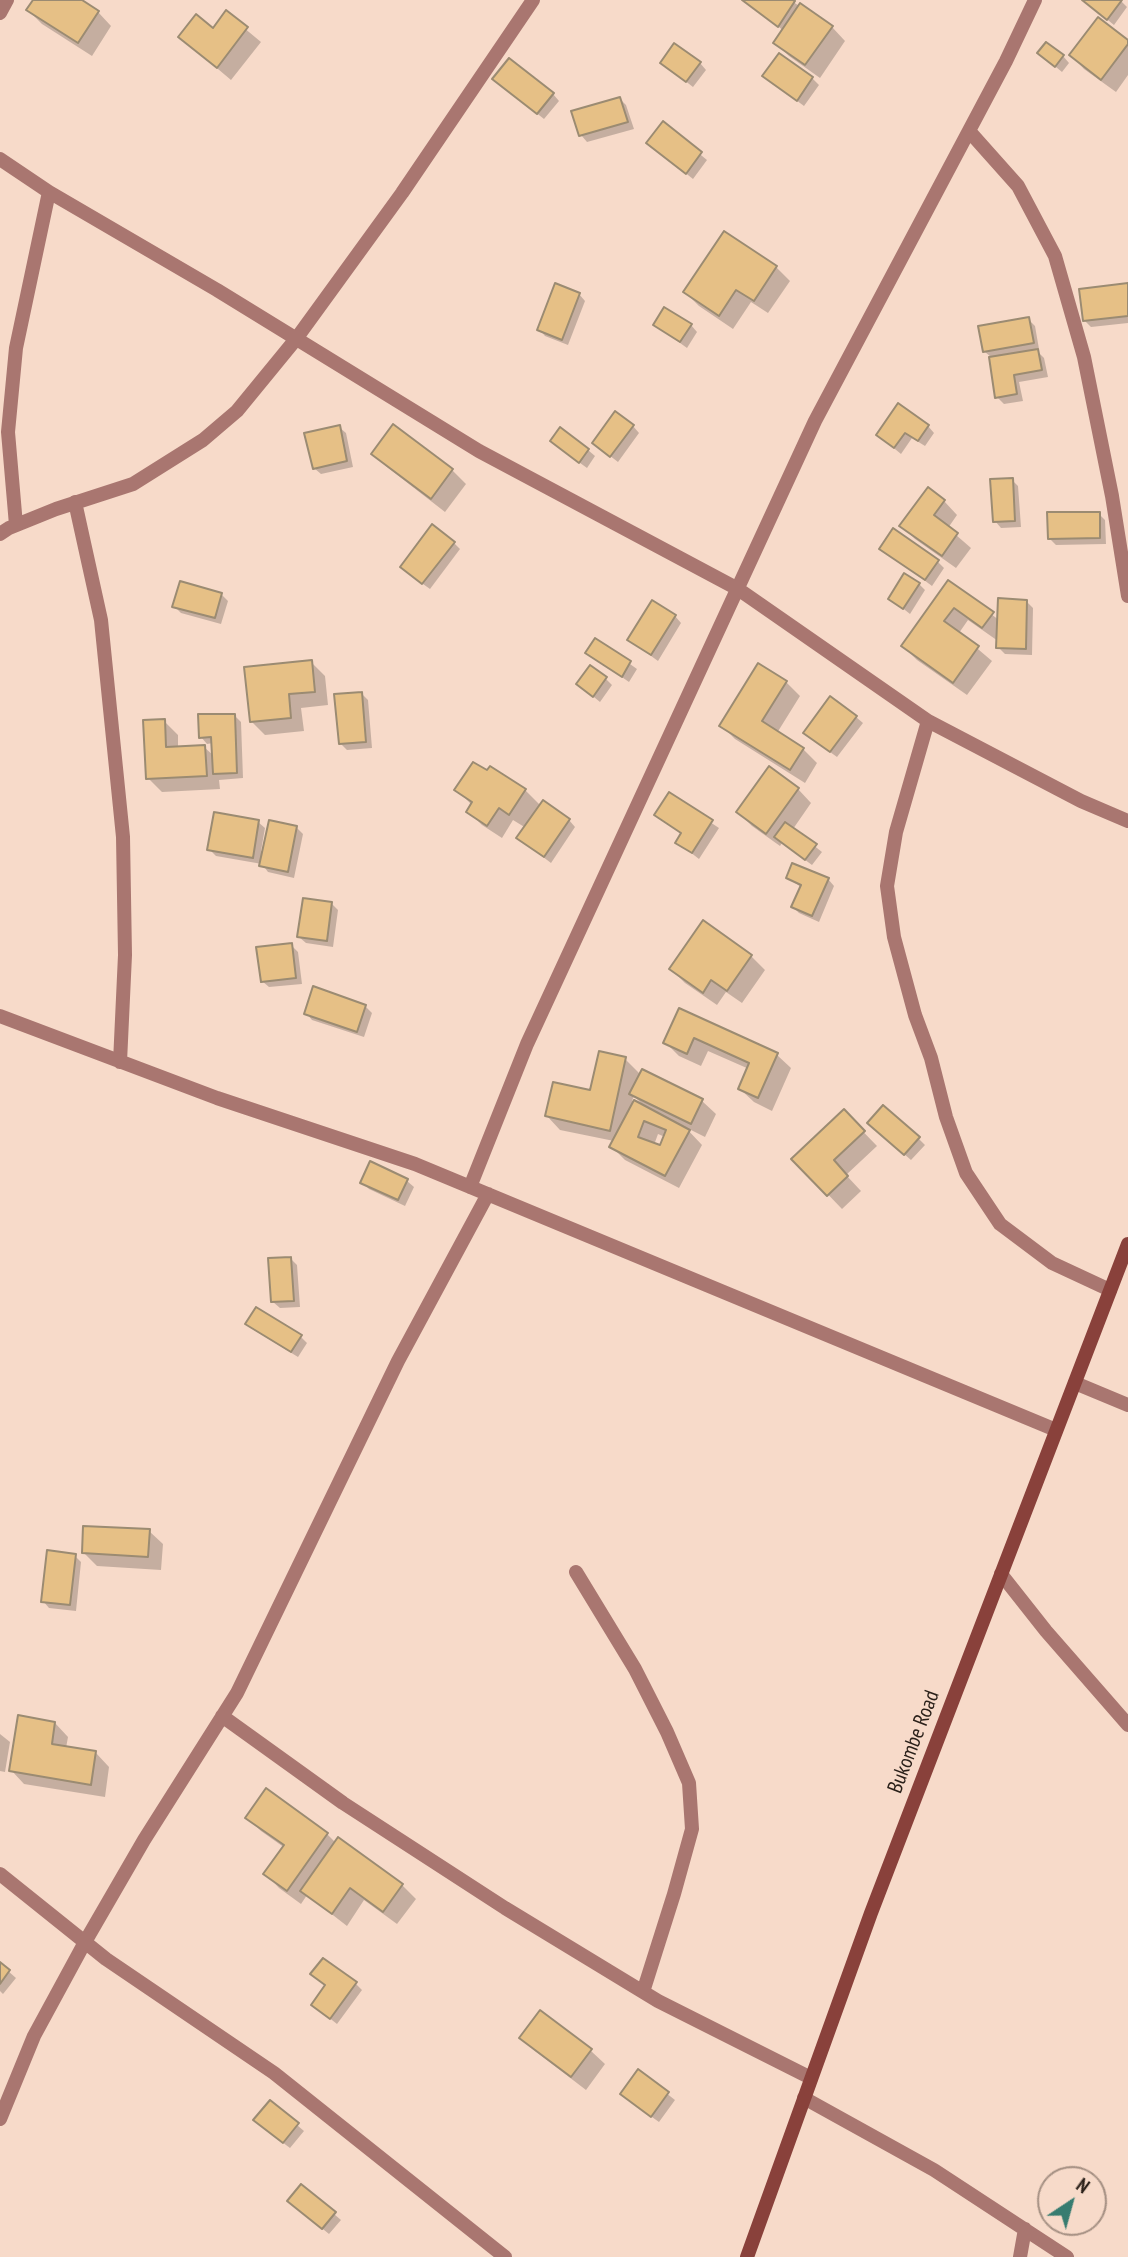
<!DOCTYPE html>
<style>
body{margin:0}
#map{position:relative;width:1128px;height:2257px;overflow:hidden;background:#f7dac9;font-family:"PT Sans Narrow",sans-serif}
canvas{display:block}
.north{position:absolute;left:1037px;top:2166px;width:70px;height:70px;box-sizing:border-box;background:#f7dac9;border:2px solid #a59083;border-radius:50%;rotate:36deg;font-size:19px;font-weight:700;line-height:28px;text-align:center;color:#2b211a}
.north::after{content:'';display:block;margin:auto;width:24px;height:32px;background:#377c70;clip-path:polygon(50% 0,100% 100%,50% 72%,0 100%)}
</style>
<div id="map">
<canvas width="1128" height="2257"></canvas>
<div class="north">N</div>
</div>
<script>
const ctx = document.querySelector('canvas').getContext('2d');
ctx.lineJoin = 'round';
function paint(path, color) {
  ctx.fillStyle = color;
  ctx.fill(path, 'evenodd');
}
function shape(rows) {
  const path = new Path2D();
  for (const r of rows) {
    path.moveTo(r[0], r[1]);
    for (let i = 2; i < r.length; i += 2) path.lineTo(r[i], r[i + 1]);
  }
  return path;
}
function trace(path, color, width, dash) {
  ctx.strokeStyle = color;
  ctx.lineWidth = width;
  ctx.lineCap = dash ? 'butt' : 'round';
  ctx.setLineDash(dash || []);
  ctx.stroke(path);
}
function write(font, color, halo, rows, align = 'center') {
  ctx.font = font + ' "PT Sans Narrow",sans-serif';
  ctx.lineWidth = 7;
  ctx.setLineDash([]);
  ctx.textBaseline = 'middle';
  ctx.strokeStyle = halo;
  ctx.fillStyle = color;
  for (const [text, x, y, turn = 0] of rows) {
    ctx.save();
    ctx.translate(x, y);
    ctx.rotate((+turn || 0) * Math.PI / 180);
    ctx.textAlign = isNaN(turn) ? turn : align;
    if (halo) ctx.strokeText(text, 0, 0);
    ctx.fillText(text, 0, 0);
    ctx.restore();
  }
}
const shadow = shape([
 [35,0,79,0,98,12,111,26,92,56,42,24,28,10],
 [744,0,790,0,832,27,845,41,820,78,789,56,776,43,784,31],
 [1083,0,1120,0,1127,7,1114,25],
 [226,13,261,42,231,80,180,37,213,30],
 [1128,42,1128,75,1116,92,1084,69,1071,55],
 [1039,53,1063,56,1069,63,1062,72],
 [662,63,700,63,706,70,693,87],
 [764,76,812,78,819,85,804,106],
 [501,85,553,94,559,101,544,119],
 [620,99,626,105,634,129,587,142,581,135],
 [663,124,707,160,693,179,648,143],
 [725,233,776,267,790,281,768,313,751,302,733,329,699,306,685,292],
 [1128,285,1128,323,1091,327,1084,320],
 [579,294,585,301,568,345,545,336,539,329],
 [1028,319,1035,326,1039,349,1036,350,1044,358,1048,377,1019,382,1023,401,1004,404,997,397,991,357,985,352],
 [655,325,691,325,697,332,687,348],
 [633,426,639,433,618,462,601,449],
 [928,426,934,433,925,446,912,438,901,454,878,435],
 [339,427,346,433,353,467,321,474,314,468],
 [558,447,588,450,595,456,587,468],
 [373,454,452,470,466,484,445,512,387,467],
 [1012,480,1018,486,1021,527,1001,528,995,521],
 [944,501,957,515,948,528,971,548,956,568,915,539,902,526],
 [1099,514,1105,520,1106,544,1056,545,1049,538],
 [454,543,460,549,430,589,409,574],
 [881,548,938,562,944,568,932,586],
 [949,583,999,620,1027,602,1033,608,1032,655,1005,654,998,647,998,641,968,620,959,633,992,661,967,695,917,660,903,646],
 [919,584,925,590,910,614,890,598],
 [221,594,228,601,221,624,181,613,174,606],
 [675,616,681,623,658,661,629,640],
 [596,640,637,669,629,682,587,653],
 [311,662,325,676,328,705,301,708,304,731,265,735,251,721],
 [758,665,786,682,800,696,777,733,803,749,817,763,805,783,735,739,721,725],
 [606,679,612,685,600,702,578,684],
 [362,694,368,700,372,748,347,750,340,743],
 [234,715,241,722,243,778,219,780,220,789,162,792,148,778,164,721,178,735,178,748,204,747,214,756,213,743,207,744,201,737],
 [856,717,863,723,837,757,812,739],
 [490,768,525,790,541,806,569,820,575,827,551,863,518,838,526,828,513,820,502,838,482,825,468,811,472,805,457,790,488,773],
 [798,789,811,803,793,829,822,852,812,865,782,843,780,846,752,826,738,812],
 [669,795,719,828,699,859,677,842,683,834,657,815],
 [258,822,265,828,261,851,264,851,296,827,303,834,294,878,268,872,262,864,216,856,209,849],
 [788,878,828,879,834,886,819,922,799,913,793,907,801,887],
 [331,903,338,910,333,947,306,943,299,937],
 [291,945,298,952,302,984,269,987,262,981],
 [751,956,765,970,742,1003,726,992,717,1005,685,983,671,969],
 [365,1006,372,1013,364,1037,312,1020,306,1013],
 [680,1010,777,1055,791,1068,772,1111,754,1102,740,1089,749,1069,708,1051,701,1066,679,1056,665,1042],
 [625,1059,641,1075,642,1072,702,1101,716,1114,705,1137,685,1127,702,1145,679,1188,625,1160,611,1146,614,1141,560,1130,547,1116,591,1092],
 [634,1096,644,1106,643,1107,632,1101],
 [658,1134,665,1137,661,1147,654,1145],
 [844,1112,877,1146,846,1175,861,1191,842,1209,794,1159],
 [875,1129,918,1138,925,1145,911,1160],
 [407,1181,414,1187,405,1206,369,1189,362,1182],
 [290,1258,297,1265,300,1307,280,1308,273,1302],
 [248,1323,300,1336,307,1343,298,1357,254,1330],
 [149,1531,163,1544,161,1570,97,1566,84,1553],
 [75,1556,81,1562,76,1611,49,1608,43,1601],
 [55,1723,68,1737,66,1748,96,1753,109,1767,105,1797,24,1784,11,1770],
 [0,1734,10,1742,5,1772,0,1771],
 [247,1817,327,1834,336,1843,339,1839,402,1885,416,1899,397,1924,364,1900,347,1926,307,1895,301,1904,279,1888,266,1874,285,1848,261,1831],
 [0,1964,16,1978,3,1994,0,1991],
 [356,1984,362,1990,337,2024,313,2005],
 [540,2012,591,2051,605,2064,586,2090,535,2051,521,2038],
 [638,2071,675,2100,659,2122,628,2100],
 [270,2102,304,2131,290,2148,262,2127],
 [301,2186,341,2220,329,2234,296,2207]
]);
const building = shape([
 [33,0,82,0,99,11,78,43,26,10,33,0],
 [742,0,793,0,795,1,778,27,742,0],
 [1082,0,1122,0,1107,20,1082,0],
 [800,3,833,26,805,65,773,43,800,3],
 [226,10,248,27,217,68,178,37,196,14,213,28,226,10],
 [1098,17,1128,40,1128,44,1101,80,1069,55,1098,17],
 [1046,42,1064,55,1055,67,1037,53,1046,42],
 [674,43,701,62,686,82,660,63,674,43],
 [779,53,813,77,797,101,762,76,779,53],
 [509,58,554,93,537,114,492,79,509,58],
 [620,97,628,122,579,136,571,111,620,97],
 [663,121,702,152,686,174,646,143,663,121],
 [724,231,777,266,754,301,736,290,719,316,683,292,724,231],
 [555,283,580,293,562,340,537,330,555,283],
 [1128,283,1128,316,1083,321,1079,289,1128,283],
 [664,307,692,324,680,342,653,325,664,307],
 [1029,317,1034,343,983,352,978,326,1029,317],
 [1038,349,1042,370,1014,375,1017,394,995,398,989,357,1038,349],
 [898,403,929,425,918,441,905,433,894,448,876,435,898,403],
 [615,411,634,425,610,457,592,443,615,411],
 [393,424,453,469,431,499,371,454,393,424],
 [340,425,347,461,313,469,304,433,340,425],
 [560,427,589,449,579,463,550,441,560,427],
 [1013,478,1015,521,993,522,990,479,1013,478],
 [928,487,945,500,934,515,958,533,942,556,899,526,928,487],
 [1047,512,1100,512,1100,538,1048,539,1047,512],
 [432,524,455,542,422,584,400,567,432,524],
 [893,528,939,560,925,580,879,549,893,528],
 [904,573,920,583,903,609,888,599,904,573],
 [948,580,994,612,982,628,954,608,944,621,979,646,953,683,901,646,948,580],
 [180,581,222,593,215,618,172,607,180,581],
 [998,598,1027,600,1026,649,996,648,998,598],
 [652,600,676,615,651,655,627,640,652,600],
 [595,638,631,661,622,677,585,653,595,638],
 [312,660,315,692,289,694,291,718,250,722,244,667,312,660],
 [758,663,787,681,762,721,804,748,790,770,719,726,758,663],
 [590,665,607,677,593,697,576,684,590,665],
 [362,692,366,742,339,744,334,694,362,692],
 [830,696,857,716,830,752,803,733,830,696],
 [198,714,235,714,237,773,213,774,211,737,199,738,198,714],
 [165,719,166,747,205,745,207,776,146,779,143,720,165,719],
 [473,762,487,770,490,766,526,789,509,815,499,808,487,826,466,812,472,802,454,790,473,762],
 [769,766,799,788,766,834,736,812,769,766],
 [669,792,713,820,692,853,675,843,681,833,654,815,669,792],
 [543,800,570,819,544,857,516,838,543,800],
 [214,812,259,820,253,858,207,850,214,812],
 [269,820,297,826,288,872,259,866,269,820],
 [785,822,817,844,805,860,774,837,785,822],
 [792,863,829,878,812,916,791,907,801,885,786,878,792,863],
 [303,898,332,902,327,941,297,937,303,898],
 [703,920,752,955,727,991,711,980,703,993,669,969,703,920],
 [292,943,296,978,261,982,256,947,292,943],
 [313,986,366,1005,357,1032,304,1014,313,986],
 [679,1008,778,1053,758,1098,738,1089,749,1063,694,1038,687,1054,663,1043,679,1008],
 [599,1051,626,1057,610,1131,545,1116,553,1082,590,1090,599,1051],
 [642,1069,703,1099,691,1124,629,1094,642,1069],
 [634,1100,690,1130,665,1176,609,1147,634,1100],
 [644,1121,666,1130,660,1145,638,1137,644,1121],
 [883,1105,920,1137,904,1155,867,1123,883,1105],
 [844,1109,865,1131,834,1160,848,1176,827,1196,791,1159,844,1109],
 [370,1161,408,1179,398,1200,360,1183,370,1161],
 [291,1257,294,1301,271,1302,268,1258,291,1257],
 [256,1307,302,1335,291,1352,245,1324,256,1307],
 [83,1526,150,1529,148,1557,82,1553,83,1526],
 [47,1550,76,1554,70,1605,41,1602,47,1550],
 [18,1715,55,1722,52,1744,96,1751,91,1785,9,1771,18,1715],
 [266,1788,328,1833,287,1891,263,1874,284,1845,245,1818,266,1788],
 [338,1837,403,1884,383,1912,350,1888,332,1914,300,1891,338,1837],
 [323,1958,357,1982,330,2019,311,2005,325,1985,310,1974,323,1958],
 [0,1962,10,1970,0,1984,0,1962],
 [540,2010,592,2049,571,2077,519,2038,540,2010],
 [638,2069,669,2092,651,2117,620,2094,638,2069],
 [270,2100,299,2123,283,2143,253,2120,270,2100],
 [301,2184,336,2212,322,2229,287,2201,301,2184]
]);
const street = shape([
 [0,13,7,0],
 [969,131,1018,186,1055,256,1084,357,1112,496,1128,596],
 [0,159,49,192,217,290,479,451,738,589,928,721,1081,801,1128,821],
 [75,502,101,620,123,837,125,955,120,1062],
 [16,525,8,432,16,348,49,192],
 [0,534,9,528,56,509,133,484,203,440,237,411,296,339,402,193,533,0],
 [928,721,896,832,887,886,894,937,915,1015,931,1058,946,1117,966,1173,1000,1224,1052,1263,1110,1290],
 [0,1016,217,1098,415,1164,1056,1430],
 [470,1187,527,1044,815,421,1006,61,1035,0],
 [1075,1383,1128,1405],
 [576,1572,635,1669,667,1732,689,1783,692,1829,674,1894,643,1992],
 [1001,1574,1046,1631,1128,1725],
 [222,1716,343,1803,505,1908,658,2001,811,2078],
 [0,1874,106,1959,274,2073,505,2257],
 [804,2098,934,2170,1067,2257],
 [0,2119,34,2036,85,1942,144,1840,237,1693,398,1361,488,1194],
 [1020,2257,1025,2229]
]);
const secondary = shape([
 [747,2257,871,1913,1128,1244]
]);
const streetNames = [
 ["Bukombe Road",914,1742,-69]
];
paint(shadow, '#0003');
paint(building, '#e6c086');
trace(building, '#9b8b72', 2);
trace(street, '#a97670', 14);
trace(secondary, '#89413b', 14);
write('21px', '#2b211a', '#f7dac9', streetNames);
</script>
